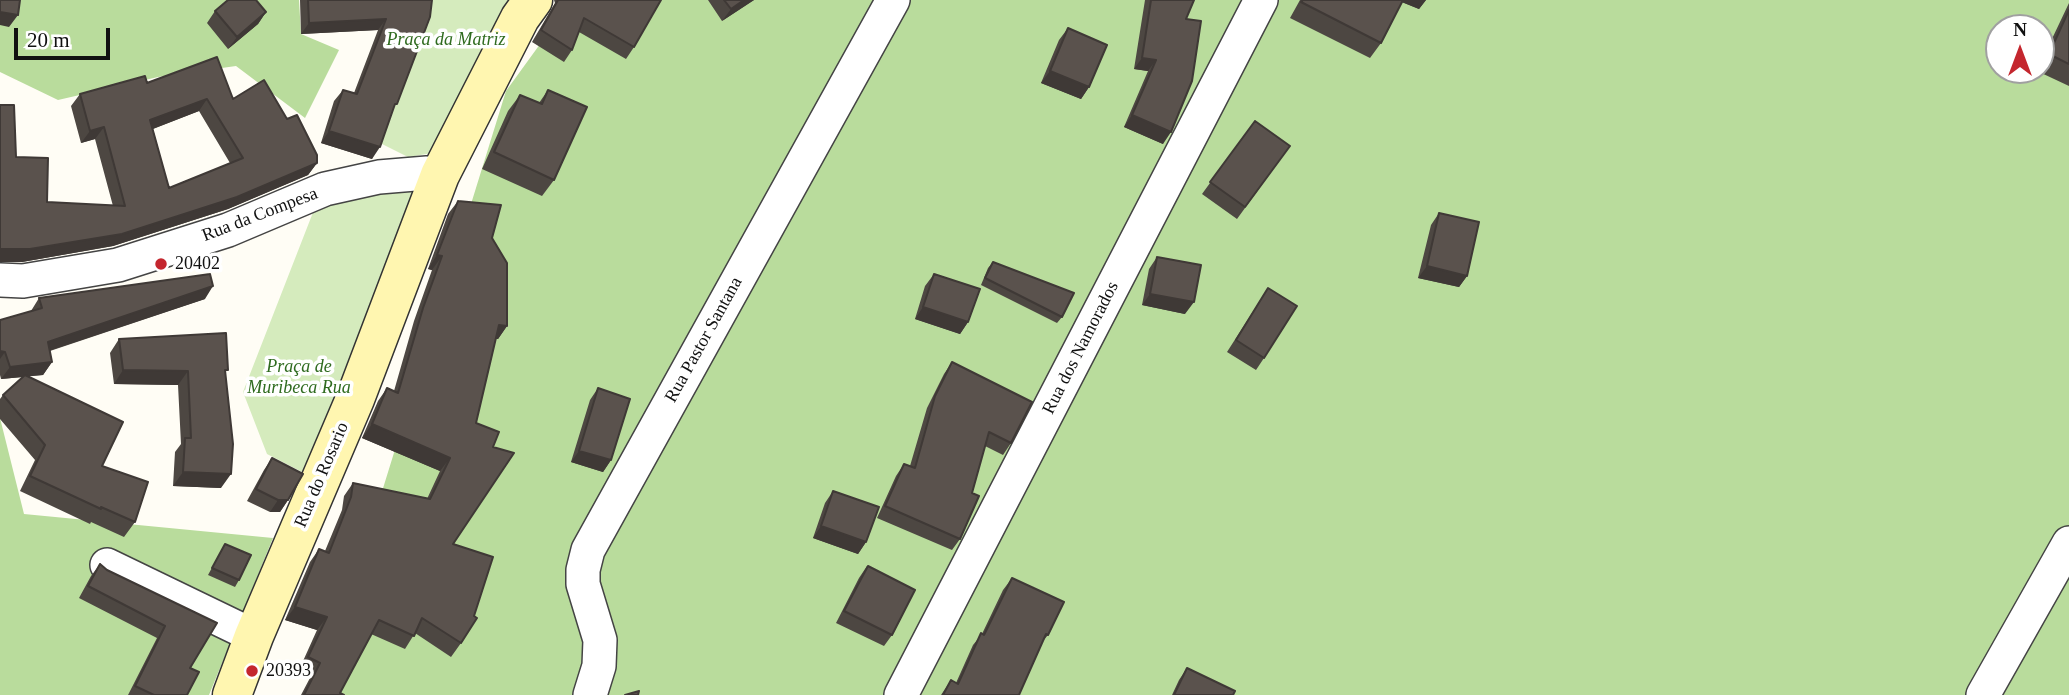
<!DOCTYPE html>
<meta charset="utf-8">
<style>
body{margin:0}
#map{position:relative;width:2069px;height:695px;overflow:hidden;background:#fffdf5;font-family:Georgia,serif}
canvas{display:block}
.north{position:absolute;left:1985px;top:14px;width:70px;height:70px;box-sizing:border-box;background:#fff;border:2px solid #a0a0a0;border-radius:50%;rotate:0deg;font-size:19px;font-weight:700;line-height:28px;text-align:center;color:#111}
.north::after{content:'';display:block;margin:auto;width:24px;height:32px;background:#c4262e;clip-path:polygon(50% 0,100% 100%,50% 72%,0 100%)}
.scale{position:absolute;left:14px;top:28px;width:96px;height:32px;box-sizing:border-box;border:4px solid #111;border-top:0;padding-left:9px;font-size:21px;line-height:24px;white-space:nowrap;color:#111;-webkit-text-stroke:5px #fff;paint-order:stroke}
</style>
<div id="map">
<canvas width="2069" height="695"></canvas>
<div class="north">N</div>
<div class="scale">20 m</div>
</div>
<script>
const ctx = document.querySelector('canvas').getContext('2d');
ctx.lineJoin = 'round';
function paint(path, color) {
  ctx.fillStyle = color;
  ctx.fill(path, 'evenodd');
}
function shape(rows) {
  const path = new Path2D();
  for (const r of rows) {
    path.moveTo(r[0], r[1]);
    for (let i = 2; i < r.length; i += 2) path.lineTo(r[i], r[i + 1]);
  }
  return path;
}
function trace(path, color, width, dash) {
  ctx.strokeStyle = color;
  ctx.lineWidth = width;
  ctx.lineCap = dash ? 'butt' : 'round';
  ctx.setLineDash(dash || []);
  ctx.stroke(path);
}
function write(font, color, halo, rows, align = 'center') {
  ctx.font = font + ' Georgia,serif';
  ctx.lineWidth = 7;
  ctx.setLineDash([]);
  ctx.textBaseline = 'middle';
  ctx.strokeStyle = halo;
  ctx.fillStyle = color;
  for (const [text, x, y, turn = 0] of rows) {
    ctx.save();
    ctx.translate(x, y);
    ctx.rotate((+turn || 0) * Math.PI / 180);
    ctx.textAlign = isNaN(turn) ? turn : align;
    if (halo) ctx.strokeText(text, 0, 0);
    ctx.fillText(text, 0, 0);
    ctx.restore();
  }
}
const green = shape([
 [417,0,510,0,433,153,408,157,380,143],
 [427,177,306,474,267,454,243,392,319,197]
]);
const forest = shape([
 [0,0,299,0,301,34,339,50,305,118,236,66,158,77,58,100,0,72],
 [572,0,2069,0,2069,695,319,695,506,91],
 [1999,28,2041,28,2041,70,1999,70],
 [0,418,24,514,273,538,209,695,0,695]
]);
const street = shape([
 [0,280,23,281,118,265,228,230,325,189,379,177,427,173,440,175],
 [107,565,254,636],
 [590,695,599,666,600,640,583,584,583,570,588,550,893,0],
 [901,695,1261,0],
 [1983,695,2069,543]
]);
const secondary = shape([
 [232,695,254,636,355,399,440,175,520,18,533,0]
]);
const wall = shape([
 [300,0,432,0,392,111,372,159,321,143,334,101,343,90,354,93,378,30,301,34],
 [554,0,661,0,634,47,626,59,579,32,572,50,564,62,532,42,555,3],
 [708,0,754,0,722,21],
 [1145,0,1194,0,1186,19,1163,144,1124,127,1148,71,1134,69],
 [1300,0,1426,0,1419,9,1402,2,1381,43,1370,58,1290,18],
 [2069,3,2069,86,2037,71,2037,70,2041,70,2041,62],
 [215,11,266,12,258,24,228,49,207,23],
 [1068,28,1089,87,1081,99,1041,83,1059,40],
 [147,83,233,99,287,119,317,163,308,175,228,209,113,246,22,262,0,262,0,105,16,157,47,202,113,206,95,139,81,143,71,106,80,94],
 [199,111,230,163,169,188,153,129],
 [548,90,554,180,542,196,482,169,508,111,520,95,539,103],
 [1255,121,1290,146,1237,219,1202,194],
 [458,201,492,238,507,326,498,339,496,339,476,423,453,544,461,643,451,657,415,633,405,649,371,634,340,693,344,695,301,695,311,676,299,670,317,630,285,620,310,562,319,549,325,551,342,510,344,496,353,483,427,499,440,471,362,438,378,401,387,388,394,391,414,321,432,270,428,269,448,214],
 [1439,213,1467,276,1459,287,1418,278,1431,225],
 [1157,257,1185,314,1142,305,1149,269],
 [993,262,1062,317,1057,323,981,285,988,268],
 [934,274,968,322,960,334,915,319,925,286],
 [1268,288,1264,358,1256,370,1227,352],
 [39,298,205,299,50,351,52,362,43,375,28,376,102,466,135,522,124,537,91,522,90,524,20,491,35,460,0,419,0,399,3,395,23,377,1,379,0,375,0,320,31,311],
 [119,339,225,374,221,488,173,486,175,452,181,444,178,385,114,384,110,353],
 [952,362,1011,443,1003,455,985,446,960,539,952,550,877,518,896,476,904,464,910,466,927,408,944,374],
 [598,388,611,460,603,472,571,462,590,400],
 [272,458,288,500,280,512,270,512,247,501,264,470],
 [833,491,866,542,858,554,813,538,825,503],
 [225,544,239,580,235,587,208,575],
 [100,564,107,570,217,623,190,668,187,695,128,695,157,638,79,598,91,576],
 [867,566,892,635,884,646,836,623,859,578],
 [1012,578,1048,635,1042,642,1019,695,941,695,951,680,956,683,973,645,982,634,1003,590],
 [1187,668,1233,695,1172,695,1179,680]
]);
const shadedWall = shape([
 [744,0,754,0,722,21,731,9],
 [1400,0,1426,0,1419,9,1399,1],
 [0,12,18,15,9,27,0,25],
 [266,12,258,24,228,49,237,37],
 [386,19,378,30,301,34,309,23],
 [1142,58,1156,60,1148,71,1134,69],
 [1050,71,1089,87,1081,99,1041,83],
 [207,99,199,111,142,133,150,120],
 [1132,115,1171,132,1163,144,1124,127],
 [104,127,95,139,81,143,90,131],
 [329,131,380,147,372,159,321,143],
 [317,163,308,175,228,209,113,246,22,262,0,262,0,249],
 [437,255,442,256,432,270,428,269],
 [1427,266,1467,276,1459,287,1418,278],
 [213,286,205,299,39,354,48,342],
 [1150,294,1194,302,1185,314,1142,305],
 [923,307,968,322,960,334,915,319],
 [499,325,507,326,498,339,490,339],
 [0,351,5,352,0,359],
 [52,362,43,375,1,379,10,367],
 [123,370,188,371,178,385,114,384],
 [372,424,450,458,440,471,362,438],
 [579,451,611,460,603,472,571,462],
 [183,472,231,474,221,488,173,486],
 [278,500,288,500,280,512,270,512],
 [821,526,866,542,858,554,813,538],
 [295,607,327,617,317,630,285,620]
]);
const building = shape([
 [0,0,20,0,18,15,0,12,0,0],
 [228,0,256,0,266,12,237,37,215,11,228,0],
 [308,0,432,0,430,17,397,104,395,104,380,147,329,131,343,90,357,94,386,19,309,23,308,0],
 [558,0,661,0,634,47,584,18,572,50,541,30,558,0],
 [724,0,744,0,731,9,724,0],
 [1151,0,1194,0,1186,19,1201,21,1192,81,1171,132,1132,115,1156,60,1142,58,1151,0],
 [1303,0,1403,0,1381,43,1301,2,1303,0],
 [2069,10,2069,64,2049,54,2069,10],
 [1068,28,1107,45,1089,87,1050,71,1068,28],
 [217,57,233,99,264,80,287,119,297,115,317,155,317,163,237,197,122,234,30,249,0,249,0,105,14,105,16,157,48,158,47,202,125,206,104,127,90,131,80,94,145,76,147,83,217,57],
 [207,99,243,158,169,188,150,120,207,99],
 [548,90,587,107,554,180,494,152,520,95,542,104,548,90],
 [1255,121,1290,146,1245,207,1210,182,1255,121],
 [458,201,501,205,492,238,507,263,507,326,499,325,476,423,499,432,493,447,514,453,453,544,493,557,474,616,477,618,461,643,422,618,414,636,379,620,340,693,344,695,304,695,320,663,308,657,327,617,295,607,319,549,329,553,351,497,353,483,430,499,450,458,372,424,387,388,398,393,423,308,442,256,437,255,458,201],
 [1439,213,1479,222,1467,276,1427,266,1439,213],
 [1157,257,1201,265,1194,302,1150,294,1157,257],
 [993,262,1074,293,1062,317,985,278,993,262],
 [210,274,213,286,48,342,52,362,10,367,5,352,0,351,0,320,42,308,39,298,210,274],
 [934,274,980,289,968,322,923,307,934,274],
 [1268,288,1297,306,1264,358,1236,340,1268,288],
 [226,333,228,370,225,370,233,444,231,474,183,472,185,438,191,438,188,371,123,370,119,339,226,333],
 [952,362,1032,402,1011,443,989,432,972,493,979,496,960,539,885,506,904,464,915,468,935,396,952,362],
 [25,375,123,422,102,466,148,482,135,522,101,507,101,509,30,476,45,445,3,395,25,375],
 [598,388,630,399,611,460,579,451,598,388],
 [272,458,303,474,288,500,278,500,256,489,272,458],
 [833,491,879,507,866,542,821,526,833,491],
 [225,544,251,555,239,580,212,568,225,544],
 [100,564,107,570,217,623,190,668,199,672,187,695,154,695,135,686,165,626,88,586,100,564],
 [868,566,915,590,892,635,844,611,868,566],
 [1012,578,1064,602,1048,635,1046,634,1019,695,943,695,951,680,958,684,981,633,984,635,1012,578],
 [1187,668,1235,691,1233,695,1174,695,1187,668],
 [639,691,638,695,625,695,639,691]
]);
const markers = [
 [161,264,7,"#c4262e"],
 [252,671,7,"#c4262e"]
];
const parkNames = [
 ["Praça da Matriz",446,40],
 ["Praça de",299,367],
 ["Muribeca Rua",299,388]
];
const streetNames = [
 ["Rua da Compesa",260,215,-21],
 ["Rua Pastor Santana",704,340,-61],
 ["Rua dos Namorados",1081,348,-63],
 ["Rua do Rosario",322,475,-67]
];
const poiNames = [
 ["20402",175,264],
 ["20393",266,671]
];
paint(green, '#d5ebbd');
paint(forest, '#b9dc9c');
trace(street, '#444', 36);
trace(secondary, '#333', 41);
trace(street, '#fff', 33);
trace(secondary, '#fff6b0', 38);
paint(wall, '#4d4742');
paint(shadedWall, '#3f3936');
paint(building, '#5a524d');
trace(building, '#3f3936', 2);
for (const [x, y, r, color] of markers) {
  const dot = new Path2D();
  dot.arc(x, y, r, 0, 2 * Math.PI);
  ctx.fillStyle = color;
  ctx.fill(dot);
  trace(dot, '#fff', 2.5);
}
write('italic 18px', '#2f6b1f', '#fff', parkNames);
write('18px', '#111', '#fff', streetNames);
write('18px', '#111', '#fff', poiNames, 'left');
</script>
